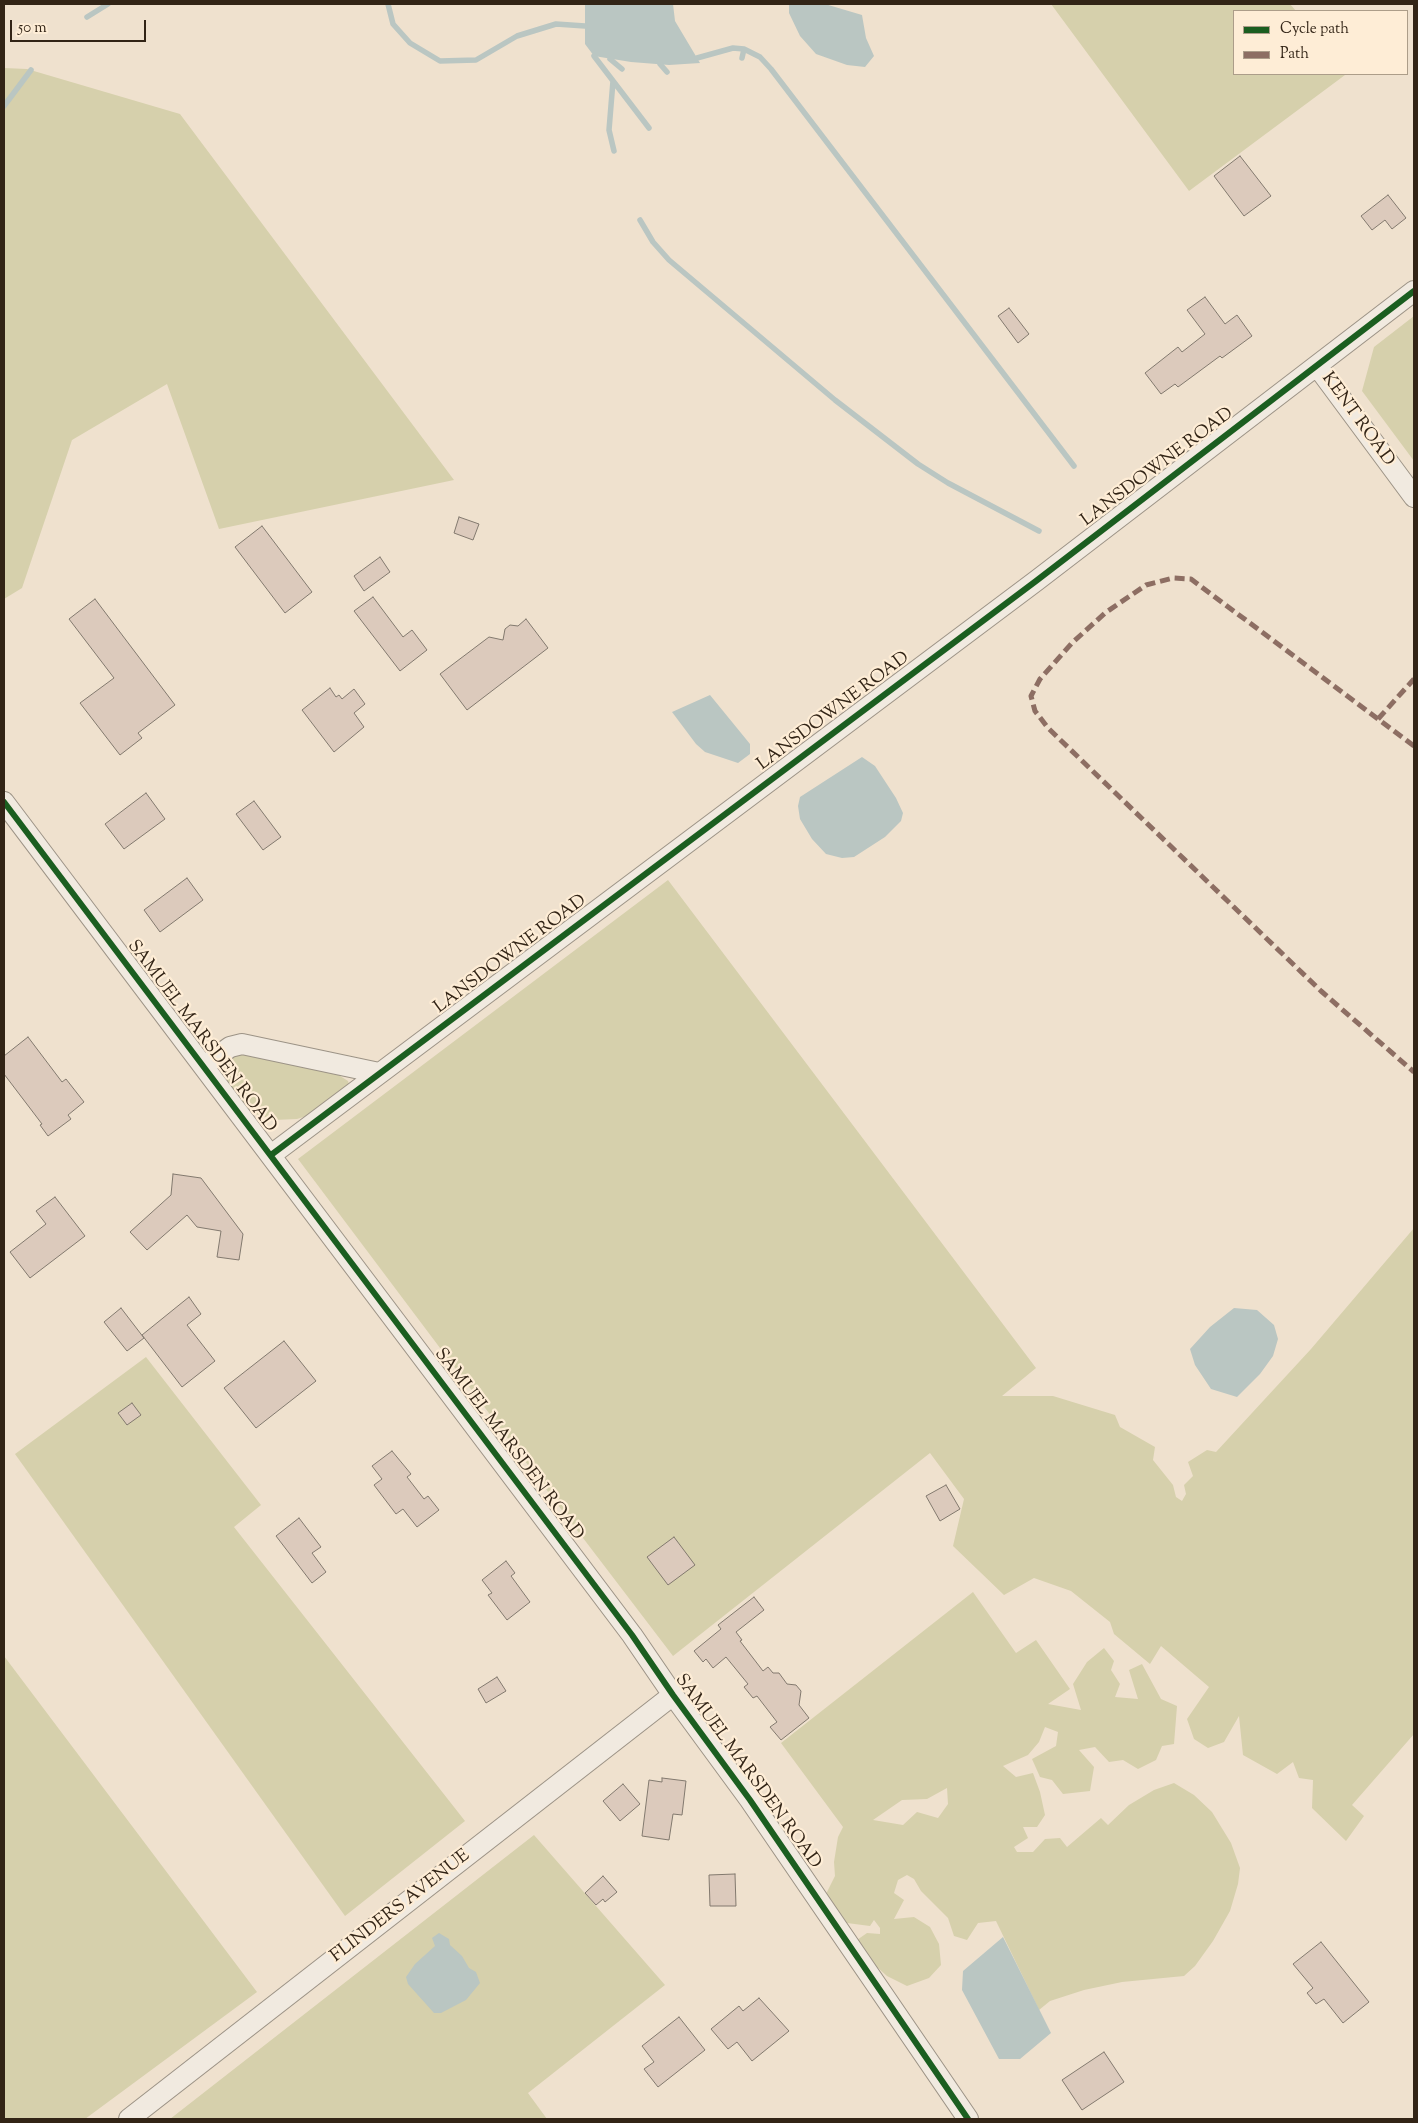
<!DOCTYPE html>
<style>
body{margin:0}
#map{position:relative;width:1418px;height:2123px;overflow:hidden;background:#efe1ce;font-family:"Sorts Mill Goudy",serif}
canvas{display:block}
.frame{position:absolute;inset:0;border:5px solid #322416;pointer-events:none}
.legend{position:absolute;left:1233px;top:10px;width:175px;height:65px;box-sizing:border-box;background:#feedd6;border:1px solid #ac9d89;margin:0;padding:6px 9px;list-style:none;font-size:15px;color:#322416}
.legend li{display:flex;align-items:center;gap:10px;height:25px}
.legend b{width:25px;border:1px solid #ac9d89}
.scale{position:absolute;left:10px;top:20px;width:136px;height:22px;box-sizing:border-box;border:2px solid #322416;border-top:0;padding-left:6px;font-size:15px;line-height:18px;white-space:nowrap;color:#322416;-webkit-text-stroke:4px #feedd6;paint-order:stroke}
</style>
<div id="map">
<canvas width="1418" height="2123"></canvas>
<div class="frame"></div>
<ul class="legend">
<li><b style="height:6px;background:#1b5e20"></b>Cycle path</li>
<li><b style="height:6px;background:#8d6e63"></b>Path</li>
</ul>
<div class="scale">50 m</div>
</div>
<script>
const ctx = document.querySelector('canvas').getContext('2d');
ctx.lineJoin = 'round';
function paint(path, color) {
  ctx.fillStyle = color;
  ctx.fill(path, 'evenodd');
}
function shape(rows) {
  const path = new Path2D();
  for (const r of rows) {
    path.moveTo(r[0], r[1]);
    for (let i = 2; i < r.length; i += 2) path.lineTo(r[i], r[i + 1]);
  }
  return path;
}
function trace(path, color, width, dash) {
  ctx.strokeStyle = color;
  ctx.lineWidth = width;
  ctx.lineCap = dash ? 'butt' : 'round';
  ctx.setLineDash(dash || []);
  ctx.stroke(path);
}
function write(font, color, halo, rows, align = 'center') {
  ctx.font = font + ' "Sorts Mill Goudy",serif';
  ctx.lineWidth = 4.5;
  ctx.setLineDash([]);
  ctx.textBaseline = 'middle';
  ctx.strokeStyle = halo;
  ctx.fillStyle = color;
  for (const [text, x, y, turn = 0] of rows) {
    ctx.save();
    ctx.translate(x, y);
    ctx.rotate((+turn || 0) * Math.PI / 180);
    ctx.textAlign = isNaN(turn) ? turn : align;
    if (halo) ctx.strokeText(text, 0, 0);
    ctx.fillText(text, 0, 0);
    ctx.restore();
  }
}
const green = shape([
 [1051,4,1290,4,1296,11,1234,11,1234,74,1345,75,1189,191],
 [4,68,27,69,180,114,454,480,219,529,167,384,72,440,22,588,4,599],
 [1414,316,1414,461,1362,391,1374,347],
 [668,880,1036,1368,1002,1396,1053,1396,1115,1415,1120,1427,1155,1447,1153,1460,1173,1485,1176,1497,1182,1501,1186,1494,1184,1485,1193,1476,1188,1462,1207,1450,1216,1452,1311,1349,1414,1228,1414,1734,1352,1805,1364,1816,1346,1841,1312,1808,1313,1780,1299,1778,1293,1762,1277,1774,1243,1755,1239,1716,1224,1742,1208,1748,1194,1739,1187,1719,1209,1687,1161,1646,1150,1664,1114,1634,1110,1622,1071,1591,1034,1578,1004,1595,953,1546,964,1499,930,1453,673,1656,567,1517,298,1159],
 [235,1052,337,1074,348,1081,349,1084,310,1115,297,1119,274,1120,249,1112,223,1077,222,1064],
 [146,1357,261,1505,234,1527,465,1821,345,1916,15,1454],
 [973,1592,1016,1653,1036,1640,1070,1689,1048,1704,1081,1710,1073,1684,1087,1662,1104,1648,1114,1661,1111,1670,1120,1684,1115,1697,1138,1699,1129,1670,1142,1664,1161,1699,1177,1706,1174,1744,1162,1746,1156,1760,1138,1769,1123,1760,1109,1762,1095,1747,1079,1750,1094,1767,1090,1791,1063,1794,1052,1780,1040,1777,1032,1759,1056,1746,1058,1732,1045,1727,1039,1742,1028,1755,1003,1766,1016,1777,1033,1773,1040,1792,1045,1815,1037,1827,1023,1827,1028,1838,1014,1847,1017,1852,1033,1852,1045,1839,1060,1838,1067,1847,1101,1818,1108,1825,1129,1805,1154,1790,1174,1783,1194,1795,1212,1812,1231,1843,1240,1868,1238,1884,1230,1911,1213,1941,1195,1966,1184,1976,1122,1982,1084,1990,1050,2001,1039,2010,996,1921,978,1923,967,1940,954,1936,948,1918,921,1891,914,1879,907,1875,898,1880,894,1893,904,1900,894,1919,914,1917,930,1927,939,1944,941,1965,929,1978,907,1986,887,1976,869,1960,857,1940,867,1933,880,1934,880,1928,874,1920,870,1926,847,1923,826,1894,835,1876,834,1862,838,1837,843,1827,781,1743],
 [947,1788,948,1804,938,1818,917,1812,903,1825,873,1820,902,1800,927,1799],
 [4,1656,257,1992,85,2119,4,2119],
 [534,1835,665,1985,528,2093,547,2119,170,2119]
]);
const water = shape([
 [585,4,673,4,675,21,700,63,669,65,631,62,594,56,585,44],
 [789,4,825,4,862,15,866,38,874,56,865,67,847,65,816,54,800,36,789,13],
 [710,695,750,744,750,754,738,763,705,752,696,744,672,712],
 [862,757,875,766,896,798,903,813,901,821,885,837,854,857,842,858,826,854,812,839,800,819,798,806,800,797],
 [1234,1308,1257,1310,1274,1325,1278,1339,1273,1356,1260,1374,1237,1397,1211,1389,1195,1365,1190,1349,1210,1327],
 [439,1933,449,1939,450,1945,462,1956,469,1968,476,1972,480,1983,466,2000,441,2013,434,2013,408,1984,406,1977,415,1964,435,1946,432,1938],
 [1003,1937,1051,2033,1020,2059,999,2059,962,1990,963,1971]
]);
const stream = shape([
 [388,4,393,24,410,43,440,61,476,60,517,36,556,24,585,26],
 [87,17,108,4],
 [594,56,649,128],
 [697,58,733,48,744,49,760,57,771,69,1074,466],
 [742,58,744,49],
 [610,59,622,69],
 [660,64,667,72],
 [613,81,609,130,614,151],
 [4,106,31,70],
 [640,220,653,242,669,260,835,400,918,464,948,483,1039,531]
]);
const building = shape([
 [1240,156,1271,196,1244,216,1214,176,1240,156],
 [1388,195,1406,218,1392,229,1385,220,1372,230,1361,216,1388,195],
 [1205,297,1225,324,1237,315,1252,336,1222,358,1220,356,1178,387,1175,384,1161,394,1145,373,1178,347,1182,352,1205,334,1187,310,1205,297],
 [1009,308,1029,334,1018,343,998,316,1009,308],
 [459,517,479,524,473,540,454,533,459,517],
 [262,526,312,592,285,613,235,547,262,526],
 [380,557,390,572,364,591,354,576,380,557],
 [373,597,403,637,412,630,427,650,400,671,354,611,373,597],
 [95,599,175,705,138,733,142,738,120,755,80,703,114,678,69,619,95,599],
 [526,619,548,648,467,710,440,674,489,637,503,640,505,629,510,625,518,626,526,619],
 [330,688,336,697,339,695,342,699,354,689,365,704,354,713,364,727,334,752,302,710,330,688],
 [146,793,165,819,124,849,105,824,146,793],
 [254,801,281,837,263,850,236,814,254,801],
 [187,878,203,900,160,932,144,910,187,878],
 [28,1037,62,1082,66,1079,84,1102,68,1115,71,1119,48,1136,40,1125,42,1124,4,1074,4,1056,28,1037],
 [173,1174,201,1178,243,1234,239,1260,217,1257,221,1231,197,1227,187,1215,147,1250,130,1232,171,1195,173,1174],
 [55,1197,85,1236,30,1278,10,1252,46,1224,36,1211,55,1197],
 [189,1297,201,1314,187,1325,215,1361,182,1387,142,1335,189,1297],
 [121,1308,144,1338,127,1351,104,1322,121,1308],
 [284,1341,316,1381,256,1428,224,1388,284,1341],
 [132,1403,141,1415,127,1425,118,1413,132,1403],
 [392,1451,411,1474,407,1477,424,1499,428,1496,439,1510,417,1527,403,1509,396,1514,374,1485,382,1479,372,1466,392,1451],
 [946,1485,960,1509,940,1521,926,1496,946,1485],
 [299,1518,321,1547,312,1553,326,1572,312,1583,276,1536,299,1518],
 [674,1537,695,1565,668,1585,647,1557,674,1537],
 [506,1561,515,1573,511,1576,530,1602,507,1620,488,1595,492,1593,482,1580,506,1561],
 [754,1597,764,1610,736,1632,742,1640,740,1641,763,1671,768,1667,773,1673,779,1673,787,1684,796,1685,801,1691,799,1705,809,1718,781,1740,770,1727,777,1722,757,1696,753,1698,744,1687,748,1684,726,1657,713,1668,706,1659,703,1662,694,1651,721,1629,718,1625,754,1597],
 [497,1677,506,1691,486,1703,478,1689,497,1677],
 [662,1778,686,1781,682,1815,673,1814,669,1840,642,1836,649,1780,662,1782,662,1778],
 [623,1784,640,1804,620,1821,603,1801,623,1784],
 [735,1874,736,1906,710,1906,709,1875,735,1874],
 [603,1876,617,1892,605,1902,603,1899,596,1905,585,1893,603,1876],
 [1321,1942,1369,2002,1343,2023,1324,1999,1316,2004,1307,1993,1313,1988,1293,1964,1321,1942],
 [759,1998,789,2031,752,2061,737,2042,728,2049,711,2029,739,2006,743,2011,759,1998],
 [679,2017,705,2050,658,2087,644,2069,654,2062,642,2046,679,2017],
 [1104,2052,1124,2082,1082,2110,1062,2080,1104,2052]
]);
const street = shape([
 [1317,366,1414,497],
 [4,802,632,1635,673,1695,750,1800,968,2119],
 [204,1066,230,1047,242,1044,379,1073],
 [271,1155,1036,581,1414,291],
 [129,2119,673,1695]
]);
const quiet = shape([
 [1378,719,1414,679],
 [1414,746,1191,579,1173,578,1146,585,1105,613,1072,643,1040,679,1031,696,1035,711,1048,728,1321,991,1414,1072]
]);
const cycleway = shape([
 [4,802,632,1635,673,1695,750,1800,968,2119],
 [271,1155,1036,581,1414,291]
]);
const streetNames = [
 ["KENT ROAD",1357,420,54],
 ["LANSDOWNE ROAD",1158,468,-37],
 ["LANSDOWNE ROAD",834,712,-37],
 ["LANSDOWNE ROAD",511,955,-37],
 ["SAMUEL MARSDEN ROAD",201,1037,53],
 ["SAMUEL MARSDEN ROAD",508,1445,53],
 ["SAMUEL MARSDEN ROAD",747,1772,54],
 ["FLINDERS AVENUE",401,1907,-38]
];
paint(green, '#d6d0ac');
paint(water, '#bac6c2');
trace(stream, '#bac6c2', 5.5);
paint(building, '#dccabc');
trace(building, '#82796e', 1);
trace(street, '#9c9386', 22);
trace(street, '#f1eae0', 20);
trace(quiet, '#8d6e63', 5, [10, 5]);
trace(cycleway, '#1b5e20', 6);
write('18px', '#322416', '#feedd6', streetNames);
</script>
